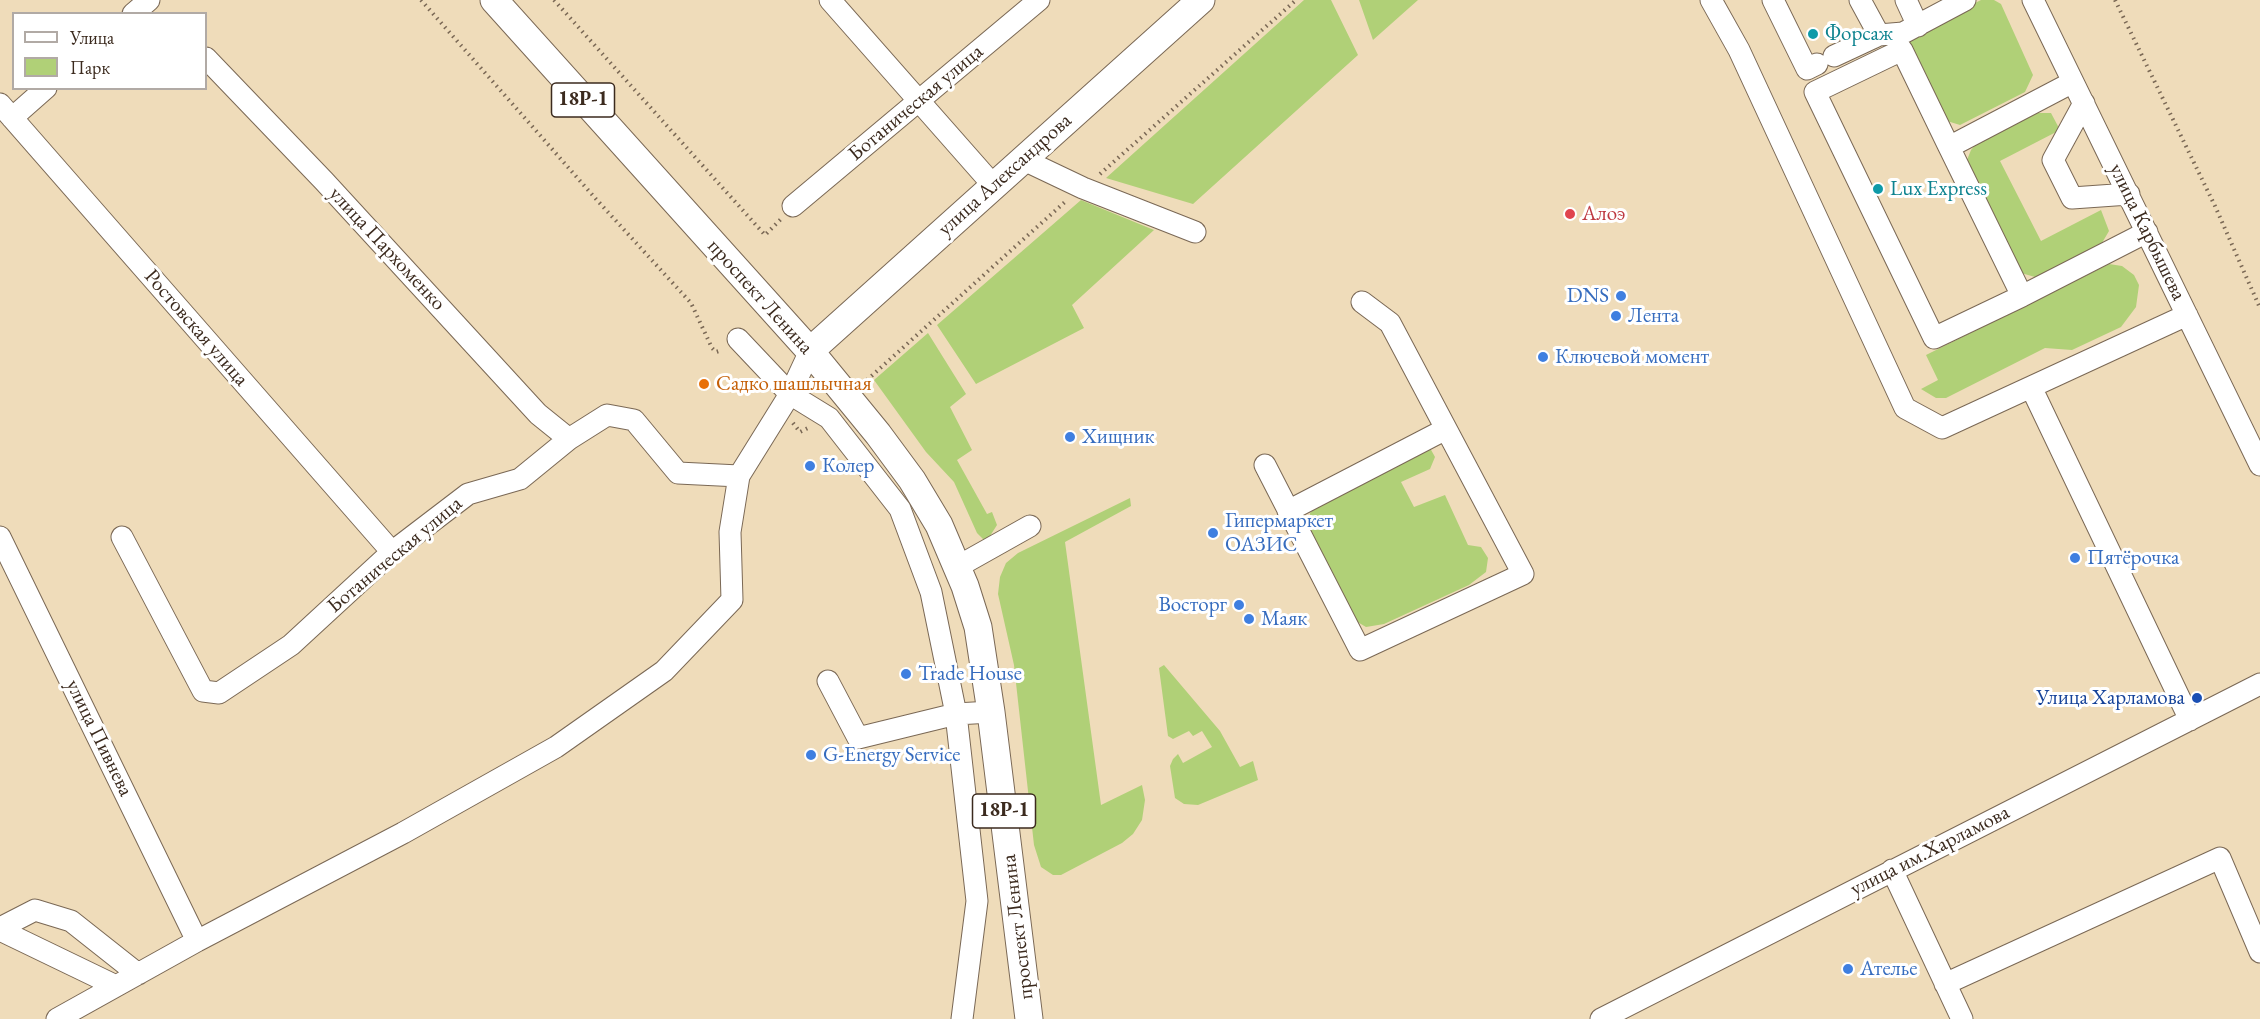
<!DOCTYPE html>
<meta charset="utf-8">
<style>
body{margin:0}
#map{position:relative;width:2260px;height:1019px;overflow:hidden;background:#efdcba;font-family:"EB Garamond",serif}
canvas{display:block}
.legend{position:absolute;left:12px;top:12px;width:195px;height:78px;box-sizing:border-box;background:#fff;border:2px solid #b1aaa5;margin:0;padding:8px 10px;list-style:none;font-size:18px;color:#3b2a1e}
.legend li{display:flex;align-items:center;gap:12px;height:30px}
.legend b{width:30px;border:2px solid #b1aaa5}
</style>
<div id="map">
<canvas width="2260" height="1019"></canvas>
<ul class="legend">
<li><b style="height:8px;background:#fff"></b>Улица</li>
<li><b style="height:16px;background:#b0d077"></b>Парк</li>
</ul>
</div>
<script>
const ctx = document.querySelector('canvas').getContext('2d');
ctx.lineJoin = 'round';
function paint(path, color) {
  ctx.fillStyle = color;
  ctx.fill(path, 'evenodd');
}
function shape(rows) {
  const path = new Path2D();
  for (const r of rows) {
    path.moveTo(r[0], r[1]);
    for (let i = 2; i < r.length; i += 2) path.lineTo(r[i], r[i + 1]);
  }
  return path;
}
function trace(path, color, width, dash) {
  ctx.strokeStyle = color;
  ctx.lineWidth = width;
  ctx.lineCap = dash ? 'butt' : 'round';
  ctx.setLineDash(dash || []);
  ctx.stroke(path);
}
function write(font, color, halo, rows, align = 'center') {
  ctx.font = font + ' "EB Garamond",serif';
  ctx.lineWidth = 6;
  ctx.setLineDash([]);
  ctx.textBaseline = 'middle';
  ctx.strokeStyle = halo;
  ctx.fillStyle = color;
  for (const [text, x, y, turn = 0] of rows) {
    ctx.save();
    ctx.translate(x, y);
    ctx.rotate((+turn || 0) * Math.PI / 180);
    ctx.textAlign = isNaN(turn) ? turn : align;
    if (halo) ctx.strokeText(text, 0, 0);
    ctx.fillText(text, 0, 0);
    ctx.restore();
  }
}
const green = shape([
 [1304,0,1331,0,1358,55,1193,204,1106,178],
 [1359,0,1418,0,1373,40],
 [1981,0,1994,0,2001,4,2033,75,2025,92,1960,125,1947,121,1907,37],
 [2037,113,2051,113,2060,130,2000,161,2041,241,2101,210,2109,231,2099,248,2042,276,2035,277,2021,273,1967,160,1971,150,1976,144],
 [1081,200,1154,230,1072,305,1084,328,976,384,937,325],
 [2109,264,2122,266,2134,275,2139,285,2136,307,2121,327,2072,350,2045,348,1946,398,1936,398,1921,389,1938,380,1926,355],
 [928,333,966,394,950,407,972,450,957,460,987,514,992,512,997,525,990,536,984,540,977,533,954,482,926,452,874,380],
 [1430,448,1435,457,1430,469,1401,482,1414,507,1445,495,1468,545,1481,547,1488,558,1486,572,1469,585,1384,624,1366,627,1349,617,1311,533,1310,513,1325,498],
 [1130,498,1131,506,1065,542,1101,805,1142,785,1145,800,1142,820,1133,834,1122,843,1061,875,1053,875,1041,867,1034,845,1014,665,998,594,1000,577,1006,563,1018,553],
 [1164,665,1220,731,1240,767,1253,761,1258,780,1198,805,1184,804,1175,798,1170,766,1173,759,1178,754,1183,763,1212,747,1202,731,1193,736,1189,731,1173,739,1168,736,1159,668]
]);
const path = shape([
 [421,0,596,199,691,303,712,348,716,352,722,350],
 [554,0,765,235,781,219],
 [2115,0,2215,206,2260,308],
 [1100,174,1296,0],
 [867,380,1067,200],
 [793,423,800,432,810,427]
]);
const minor = shape([
 [830,0,993,185],
 [1711,0,1739,50,1905,408,1942,428,2187,315],
 [1773,0,1807,69,1817,64],
 [1860,0,1879,35,1903,33,1965,0],
 [1906,0,1918,26],
 [2033,0,2260,465],
 [133,14,149,0],
 [1834,56,1879,35],
 [206,58,324,181,538,414,569,439],
 [2084,103,2053,160,2072,198,2129,194],
 [0,104,392,552],
 [12,118,46,88],
 [1949,147,1902,50,1815,92,1934,338,2022,296,1949,147,2073,82],
 [1022,159,1083,188,1195,232],
 [793,206,1039,0],
 [2022,296,2147,232],
 [738,339,790,394,829,418,900,509,931,592,956,714,977,901,962,1019],
 [2031,387,2190,720],
 [1265,465,1360,650,1523,574,1390,323,1362,302],
 [1288,511,1446,429],
 [0,537,197,941],
 [122,537,203,691,219,693,291,645,392,552,468,494,520,479,569,439,607,415,634,420,678,473,739,476],
 [957,567,1030,526],
 [828,681,858,738,956,714,991,712],
 [1892,870,1962,1019],
 [0,928,35,910,71,921,138,974],
 [0,930,116,986],
 [1945,984,2220,858,2260,952],
 [57,1019,197,941,403,833,556,747,664,671,732,600,730,532,739,476,790,394,810,351],
 [1601,1019,2260,684]
]);
const major = shape([
 [494,0,810,351,878,434,912,480,939,525,965,586,978,627,991,712,1029,1019],
 [810,351,1201,0]
]);
const markers = [
 [1813,34,6,"#0f9aa8"],
 [1878,189,6,"#0f9aa8"],
 [1570,214,6,"#e0444e"],
 [1621,296,6,"#3f7fe0"],
 [1616,316,6,"#3f7fe0"],
 [1543,357,6,"#3f7fe0"],
 [704,384,6,"#e8710a"],
 [1070,437,6,"#3f7fe0"],
 [810,466,6,"#3f7fe0"],
 [1213,533,6,"#3f7fe0"],
 [2075,558,6,"#3f7fe0"],
 [1239,605,6,"#3f7fe0"],
 [1249,619,6,"#3f7fe0"],
 [906,674,6,"#3f7fe0"],
 [2197,698,6,"#1a4fb4"],
 [811,755,6,"#3f7fe0"],
 [1848,969,6,"#3f7fe0"]
];
const shields = [
 [583,100,63],
 [1004,811,63]
];
const shieldNames = [
 ["18Р-1",583,100],
 ["18Р-1",1004,811]
];
const cultureNames = [
 ["Форсаж",1825,34],
 ["Lux Express",1890,189]
];
const streetNames = [
 ["Ботаническая улица",916,103,-40],
 ["улица Александрова",1005,175,-42],
 ["улица Карбышева",2147,232,64],
 ["улица Пархоменко",387,249,47],
 ["проспект Ленина",760,297,48],
 ["Ростовская улица",196,328,49],
 ["Ботаническая улица",395,555,-40],
 ["улица Пивнева",99,738,64],
 ["улица им.Харламова",1930,851,-27],
 ["проспект Ленина",1018,927,-97]
];
const healthNames = [
 ["Алоэ",1582,214]
];
const shopNames = [
 ["DNS",1609,296,"right"],
 ["Лента",1628,316],
 ["Ключевой момент",1555,357],
 ["Хищник",1082,437],
 ["Колер",822,466],
 ["Гипермаркет",1225,521],
 ["ОАЗИС",1225,545],
 ["Пятёрочка",2087,558],
 ["Восторг",1227,605,"right"],
 ["Маяк",1261,619],
 ["Trade House",918,674],
 ["G-Energy Service",823,755],
 ["Ателье",1860,969]
];
const foodNames = [
 ["Садко шашлычная",716,384]
];
const transitNames = [
 ["Улица Харламова",2185,698]
];
paint(green, '#b0d077');
trace(minor, '#7a6855', 23);
trace(major, '#7a6855', 29);
trace(path, '#7a6855', 4, [1.5, 4.5]);
trace(minor, '#fff', 21);
trace(major, '#fff', 27);
for (const [x, y, r, color] of markers) {
  const dot = new Path2D();
  dot.arc(x, y, r, 0, 2 * Math.PI);
  ctx.fillStyle = color;
  ctx.fill(dot);
  trace(dot, '#fff', 2);
}
for (const [x, y, w] of shields) {
  const box = new Path2D();
  box.roundRect(x - w / 2, y - 17, w, 34, 4.5);
  ctx.fillStyle = '#fff';
  ctx.fill(box);
  trace(box, '#3b2a1e', 1.5);
}
write('bold 20px', '#3b2a1e', null, shieldNames);
write('21px', '#0d838f', '#fff', cultureNames, 'left');
write('21px', '#3b2a1e', '#fff', streetNames);
write('21px', '#be3a42', '#fff', healthNames, 'left');
write('21px', '#366cbe', '#fff', shopNames, 'left');
write('21px', '#c56008', '#fff', foodNames, 'left');
write('21px', '#164399', '#fff', transitNames, 'right');
</script>
